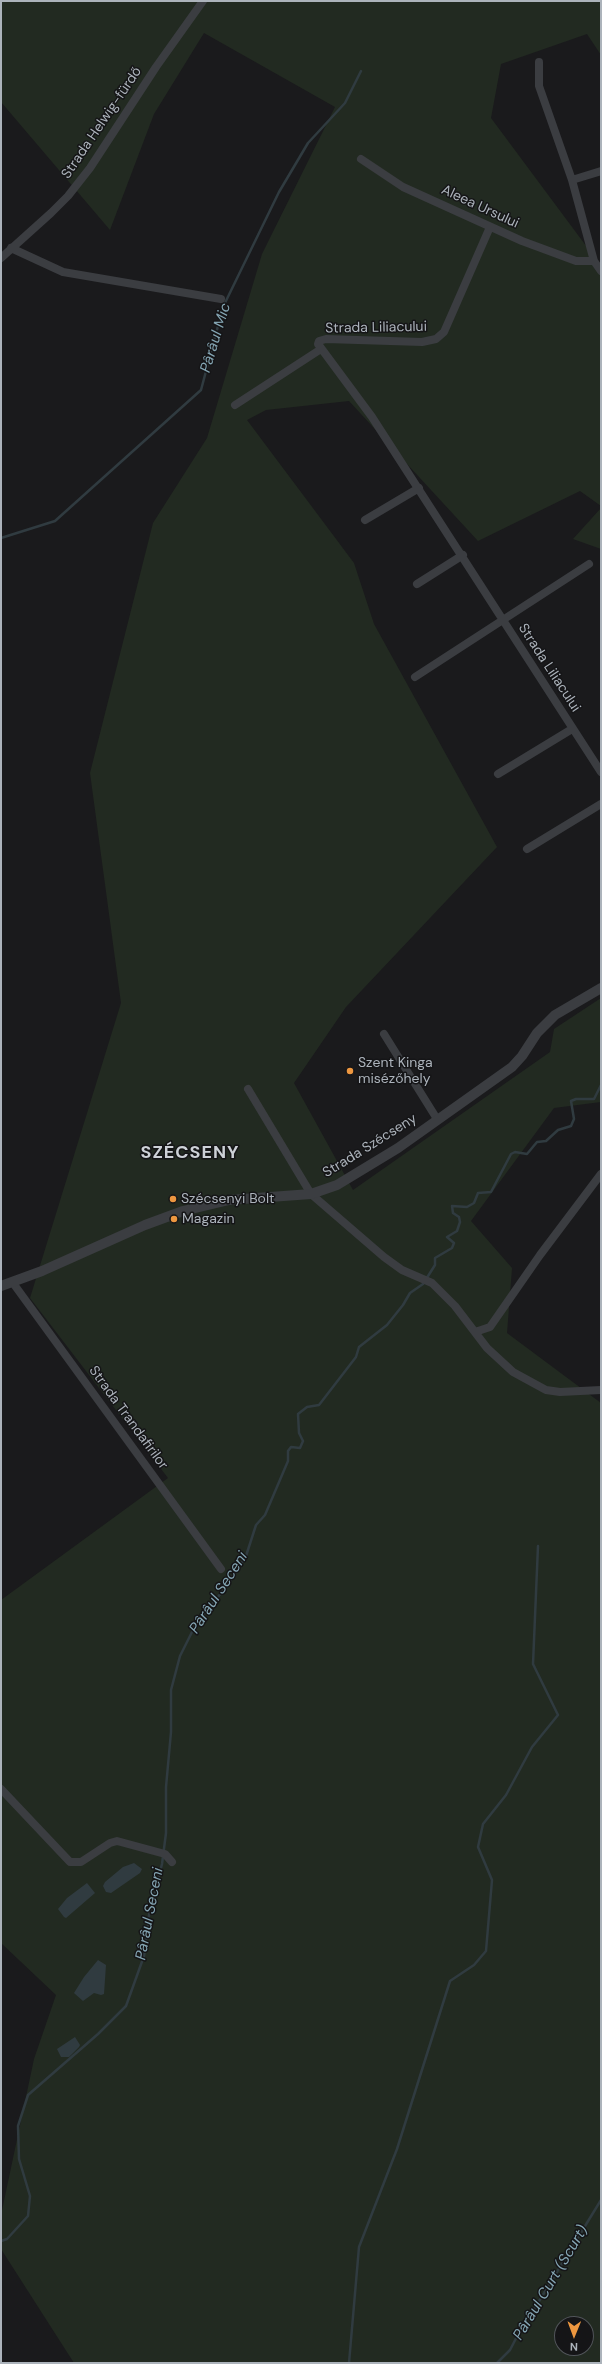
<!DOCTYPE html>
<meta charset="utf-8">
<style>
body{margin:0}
#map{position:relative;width:602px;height:2364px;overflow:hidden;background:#1a1a1c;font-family:"DM Sans",sans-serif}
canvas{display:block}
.frame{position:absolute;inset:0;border:2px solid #acb3bb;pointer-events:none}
.north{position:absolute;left:554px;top:2316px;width:40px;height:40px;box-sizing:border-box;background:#151517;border:1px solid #515459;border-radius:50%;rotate:181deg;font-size:11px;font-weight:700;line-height:16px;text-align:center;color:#acb3bb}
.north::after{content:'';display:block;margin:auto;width:14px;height:18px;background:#ed9740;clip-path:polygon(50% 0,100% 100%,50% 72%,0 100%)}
</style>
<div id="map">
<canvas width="602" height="2364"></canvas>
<div class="frame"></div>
<div class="north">N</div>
</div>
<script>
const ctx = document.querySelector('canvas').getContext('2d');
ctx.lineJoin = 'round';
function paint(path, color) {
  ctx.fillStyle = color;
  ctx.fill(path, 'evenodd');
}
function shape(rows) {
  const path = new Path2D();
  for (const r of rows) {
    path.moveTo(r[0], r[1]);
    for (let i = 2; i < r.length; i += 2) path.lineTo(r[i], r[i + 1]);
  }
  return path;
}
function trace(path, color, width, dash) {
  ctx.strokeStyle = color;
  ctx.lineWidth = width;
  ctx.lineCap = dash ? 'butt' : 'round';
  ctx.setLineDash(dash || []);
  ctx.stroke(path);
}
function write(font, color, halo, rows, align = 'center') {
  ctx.font = font + ' "DM Sans",sans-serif';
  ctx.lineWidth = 3;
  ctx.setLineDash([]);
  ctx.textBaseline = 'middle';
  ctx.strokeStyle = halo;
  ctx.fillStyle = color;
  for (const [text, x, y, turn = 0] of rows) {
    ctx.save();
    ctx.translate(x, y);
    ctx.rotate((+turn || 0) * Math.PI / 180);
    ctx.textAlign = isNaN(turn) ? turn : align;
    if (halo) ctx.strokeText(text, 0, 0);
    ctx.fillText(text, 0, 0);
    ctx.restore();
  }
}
const green = shape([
 [1,1,601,1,601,55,587,34,501,64,491,118,601,266,601,506,580,491,478,541,349,401,266,410,247,420,354,563,374,624,497,847,346,1007,294,1083,353,1190,550,1052,554,1029,601,998,601,1102,554,1108,471,1221,512,1268,507,1333,601,1403,601,2363,74,2363,1,2249,1,2215,34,2059,56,1995,1,1943,1,1600,168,1478,30,1298,121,1003,90,773,153,523,207,438,262,254,335,107,204,33,154,114,110,230,1,102],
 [562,2324,586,2324,586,2348,562,2348],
 [601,508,601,549,573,539]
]);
const water = shape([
 [134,1863,142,1869,140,1873,111,1893,106,1892,103,1886,105,1882,123,1867],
 [87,1883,95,1893,66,1918,64,1917,58,1909,67,1898],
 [98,1960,106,1965,104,1994,101,1995,94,1993,83,2001,74,1993,84,1977],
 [75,2037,80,2045,79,2047,69,2057,61,2057,57,2049]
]);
const stream = shape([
 [1,538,55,521,201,390,223,307,279,192,308,143,345,103,361,71],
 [1,2241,7,2239,28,2216,30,2196,19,2159,18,2126,28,2095,98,2034,126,2006,144,1956,149,1915,162,1864,166,1833,166,1787,171,1732,171,1690,180,1656,196,1624,226,1587,246,1556,256,1525,265,1515,288,1461,288,1451,291,1447,300,1448,303,1441,299,1433,298,1414,307,1407,319,1405,356,1357,359,1347,387,1325,403,1305,410,1293,423,1284,435,1265,435,1258,452,1248,454,1243,447,1237,457,1231,460,1222,459,1217,453,1213,452,1206,467,1207,474,1203,478,1193,491,1192,511,1154,515,1152,527,1154,537,1142,546,1141,558,1130,571,1126,574,1119,571,1101,576,1099,594,1099,601,1085],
 [349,2363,359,2247,397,2149,450,1981,474,1965,486,1951,492,1880,478,1847,483,1824,506,1795,532,1747,558,1715,533,1664,538,1546],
 [497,2363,510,2350,527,2317,533,2311,601,2200]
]);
const minor = shape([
 [539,62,539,86,572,180,594,261,601,271],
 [361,159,403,187,522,241,576,261,594,261],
 [572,180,601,171],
 [490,227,444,332,436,339,422,342,326,339,319,341,318,344,372,417,601,772],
 [11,248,63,272,221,299],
 [1,258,51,213,68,196,90,168,156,67,203,1],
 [235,405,321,349],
 [365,520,419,488],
 [417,584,463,555],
 [415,677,589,564],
 [498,774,572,729],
 [527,849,601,804],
 [384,1034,437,1119],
 [248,1089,311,1194,384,1257,402,1270,432,1283,455,1306,487,1348,513,1372,546,1390,560,1392,601,1390],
 [13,1283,221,1569],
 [475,1332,490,1327,540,1255,601,1174],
 [1,1789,70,1862,81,1862,110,1843,117,1841,165,1854,172,1862]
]);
const tertiary = shape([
 [1,1286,42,1271,145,1225,183,1211,229,1200,311,1194,337,1185,398,1148,512,1067,522,1056,537,1033,555,1015,601,988]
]);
const markers = [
 [350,1071,4,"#ed9740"],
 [173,1199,4,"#ed9740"],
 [174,1219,4,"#ed9740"]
];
const streetNames = [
 ["Strada Helwig-fürdő",102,123,-56],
 ["Aleea Ursului",480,207,25],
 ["Strada Liliacului",376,328,-1],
 ["Strada Liliacului",549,668,57],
 ["Strada Szécseny",370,1146,-32],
 ["Strada Trandafirilor",128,1418,54]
];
const poiNames = [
 ["Szent Kinga",358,1063],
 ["misézőhely",358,1079],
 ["Szécsenyi Bolt",181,1199],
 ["Magazin",182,1219]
];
const waterNames = [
 ["Pârâul Mic",216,338,-73],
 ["Pârâul Seceni",219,1593,-57],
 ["Pârâul Seceni",150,1914,-79],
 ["Pârâul Curt (Scurt)",551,2283,-59]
];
const districtNames = [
 ["SZÉCSENY",190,1153]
];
paint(green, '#222a21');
paint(water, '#303b40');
trace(stream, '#303b40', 2.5);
trace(minor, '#3b3d41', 8);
trace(tertiary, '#3b3d41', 10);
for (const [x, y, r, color] of markers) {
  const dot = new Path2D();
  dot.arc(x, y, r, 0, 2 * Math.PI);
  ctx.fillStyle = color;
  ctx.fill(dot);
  trace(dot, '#151517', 1.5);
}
write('14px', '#acb3bb', '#151517', streetNames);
write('14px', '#acb3bb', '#151517', poiNames, 'left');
write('italic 15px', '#85a6b4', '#151517', waterNames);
ctx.letterSpacing = '1px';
write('bold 18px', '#cdd1d7', '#151517', districtNames);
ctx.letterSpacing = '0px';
</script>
